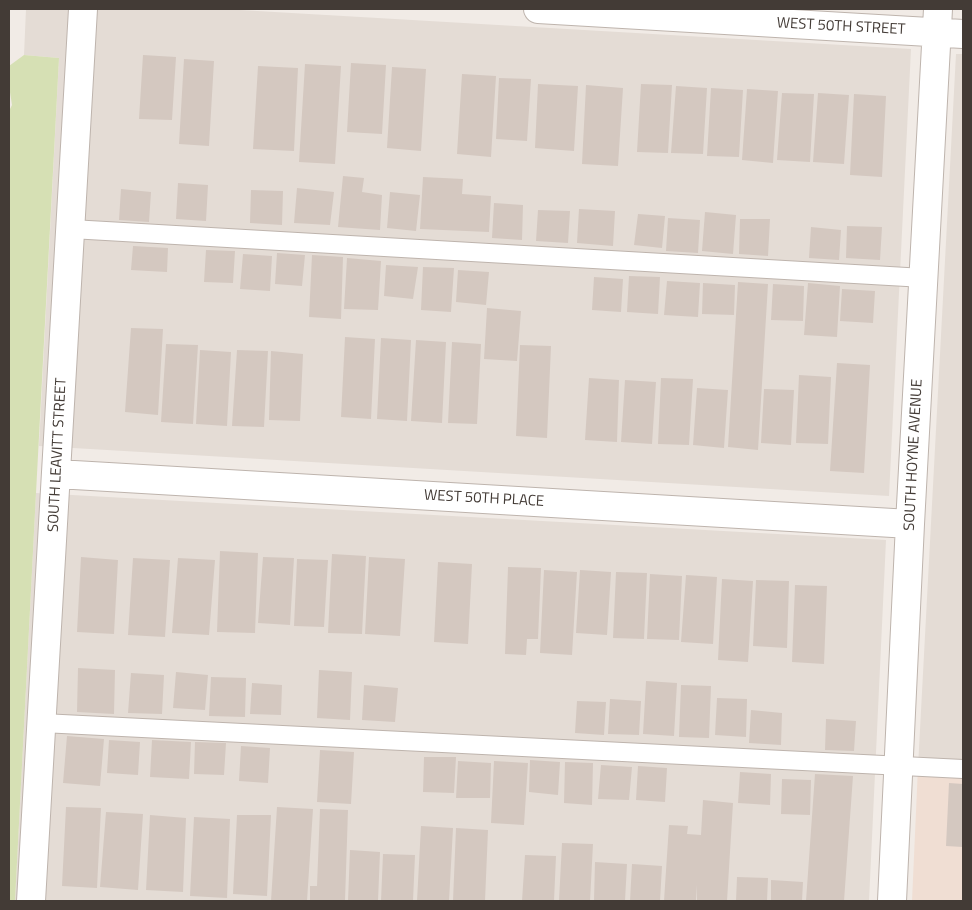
<!DOCTYPE html>
<style>
body{margin:0}
#map{position:relative;width:972px;height:910px;overflow:hidden;background:#f1ebe6;font-family:"Titillium Web",sans-serif}
canvas{display:block}
.frame{position:absolute;inset:0;border:10px solid #433b36;pointer-events:none}
</style>
<div id="map">
<canvas width="972" height="910"></canvas>
<div class="frame"></div>
</div>
<script>
const ctx = document.querySelector('canvas').getContext('2d');
ctx.lineJoin = 'round';
function paint(path, color) {
  ctx.fillStyle = color;
  ctx.fill(path, 'evenodd');
}
function shape(rows) {
  const path = new Path2D();
  for (const r of rows) {
    path.moveTo(r[0], r[1]);
    for (let i = 2; i < r.length; i += 2) path.lineTo(r[i], r[i + 1]);
  }
  return path;
}
function trace(path, color, width, dash) {
  ctx.strokeStyle = color;
  ctx.lineWidth = width;
  ctx.lineCap = dash ? 'butt' : 'round';
  ctx.setLineDash(dash || []);
  ctx.stroke(path);
}
function write(font, color, halo, rows, align = 'center') {
  ctx.font = font + ' "Titillium Web",sans-serif';
  ctx.lineWidth = 4;
  ctx.setLineDash([]);
  ctx.textBaseline = 'middle';
  ctx.strokeStyle = halo;
  ctx.fillStyle = color;
  for (const [text, x, y, turn = 0] of rows) {
    ctx.save();
    ctx.translate(x, y);
    ctx.rotate((+turn || 0) * Math.PI / 180);
    ctx.textAlign = isNaN(turn) ? turn : align;
    if (halo) ctx.strokeText(text, 0, 0);
    ctx.fillText(text, 0, 0);
    ctx.restore();
  }
}
const residential = shape([
 [26,9,223,9,911,49,889,496,39,446,59,58,24,55],
 [956,54,963,54,963,769,918,767],
 [36,493,886,540,869,901,15,901]
]);
const commercial = shape([
 [918,767,963,769,963,901,912,901]
]);
const green = shape([
 [24,55,59,58,36,493,15,901,9,901,9,111,12,105,9,86,9,66]
]);
const building = shape([
 [143,55,176,57,172,120,139,119],
 [184,59,214,61,209,146,179,144],
 [351,63,386,65,382,134,347,132],
 [305,64,341,66,335,164,299,162],
 [258,66,298,68,294,151,253,149],
 [392,67,426,69,421,151,387,148],
 [462,74,496,76,491,157,457,154],
 [499,78,531,79,527,141,496,139],
 [538,84,578,86,574,151,535,148],
 [641,84,672,85,668,153,637,152],
 [586,85,623,88,618,166,582,164],
 [676,86,707,88,703,154,671,153],
 [711,88,743,90,739,157,707,156],
 [747,89,778,91,773,163,742,160],
 [782,93,814,94,810,162,777,160],
 [818,93,849,95,844,164,813,162],
 [854,94,886,96,882,177,850,175],
 [343,176,364,178,362,192,382,195,380,230,338,227],
 [423,177,463,179,462,194,491,196,489,232,420,229],
 [178,183,208,185,206,221,176,219],
 [297,188,334,192,330,225,294,223],
 [121,189,151,192,149,222,119,220],
 [251,190,283,191,282,225,250,223],
 [390,192,420,195,416,231,387,228],
 [494,203,523,205,522,240,492,238],
 [579,209,615,211,613,246,577,243],
 [538,210,570,211,568,243,536,241],
 [705,212,736,215,733,254,702,251],
 [638,214,665,216,662,248,634,245],
 [668,218,700,220,698,253,666,251],
 [740,219,770,219,768,256,739,254],
 [847,226,882,227,880,260,846,258],
 [811,227,841,230,839,260,809,258],
 [133,246,168,248,167,272,131,270],
 [206,250,235,251,233,283,204,282],
 [277,253,305,255,302,286,275,284],
 [243,254,272,256,270,291,240,289],
 [312,255,343,257,341,319,309,317],
 [347,258,381,261,378,310,344,309],
 [386,265,418,267,413,299,384,296],
 [423,267,454,268,451,312,421,310],
 [458,270,489,272,486,305,456,302],
 [629,276,660,277,658,314,627,312],
 [594,277,623,279,621,312,592,310],
 [667,281,700,283,698,317,664,315],
 [738,282,768,284,758,450,728,447],
 [703,283,735,285,734,315,702,314],
 [808,283,840,286,837,337,804,335],
 [773,284,804,286,803,321,771,320],
 [842,289,875,291,873,323,840,321],
 [487,308,521,311,517,361,484,359],
 [131,328,163,329,158,415,125,412],
 [345,337,375,339,371,419,341,417],
 [381,338,411,340,407,421,377,419],
 [416,340,446,342,442,423,411,421],
 [452,342,481,344,477,424,448,423],
 [166,344,198,345,193,424,161,422],
 [520,345,551,346,547,438,516,436],
 [200,350,231,352,227,426,196,424],
 [237,350,268,351,264,427,232,426],
 [271,351,303,354,300,421,269,420],
 [837,363,870,365,864,473,830,471],
 [799,375,831,377,828,444,796,443],
 [589,378,619,380,617,442,585,440],
 [661,378,693,379,689,445,658,444],
 [625,380,656,382,652,444,621,442],
 [697,388,728,390,724,448,693,445],
 [764,389,794,390,791,445,761,443],
 [220,551,258,553,255,633,217,632],
 [332,554,366,556,362,634,328,633],
 [81,557,118,560,114,634,77,632],
 [263,557,294,558,290,625,258,623],
 [369,557,405,559,400,636,365,634],
 [133,558,170,560,165,637,128,635],
 [178,558,215,560,209,635,172,633],
 [297,559,328,560,324,627,294,626],
 [438,562,472,564,468,644,434,642],
 [508,567,541,568,538,639,527,639,526,655,505,654],
 [544,570,577,572,572,655,540,653],
 [580,570,611,572,607,635,576,633],
 [616,572,647,573,644,639,613,638],
 [650,574,682,576,679,640,647,639],
 [686,575,717,577,713,644,681,642],
 [722,579,753,581,748,662,718,660],
 [756,580,789,581,787,648,753,646],
 [795,585,827,586,824,664,792,662],
 [78,668,115,670,114,714,77,712],
 [319,670,352,672,350,720,317,718],
 [176,672,208,675,205,710,173,708],
 [131,673,164,675,162,714,128,713],
 [211,677,246,678,245,717,209,716],
 [646,681,677,683,674,736,643,734],
 [252,683,282,685,281,715,250,714],
 [364,685,398,688,395,722,362,720],
 [681,685,711,686,709,738,679,737],
 [717,698,747,699,746,737,715,735],
 [610,699,641,701,639,735,608,734],
 [577,701,606,702,604,735,575,733],
 [751,710,782,713,781,745,749,743],
 [826,719,856,721,854,751,825,750],
 [67,736,104,739,100,786,63,783],
 [109,740,140,742,138,775,107,773],
 [152,740,191,742,189,779,150,777],
 [195,742,226,743,224,775,194,774],
 [241,746,270,748,268,783,239,781],
 [320,750,354,752,351,804,317,802],
 [424,757,456,757,454,793,423,792],
 [530,760,560,762,558,795,529,792],
 [458,761,491,763,490,798,456,798],
 [494,761,528,763,524,825,491,823],
 [565,762,593,763,592,805,564,803],
 [601,765,632,767,629,800,598,799],
 [638,766,667,768,665,802,636,800],
 [740,772,771,774,770,805,738,803],
 [815,774,853,776,844,901,806,901],
 [782,779,811,780,810,815,781,814],
 [949,783,963,784,963,847,946,846],
 [703,800,733,803,727,901,697,901,697,885,696,901,664,901,669,825,688,826,687,834,701,835],
 [66,807,101,808,97,888,62,886],
 [277,807,313,809,307,901,271,901],
 [320,809,348,810,345,901,310,901,310,886,317,886],
 [106,812,143,814,138,890,100,887],
 [150,815,186,818,183,892,146,890],
 [237,815,271,815,267,896,233,894],
 [194,817,230,819,227,898,190,896],
 [421,826,453,828,449,901,417,901],
 [456,828,488,830,485,901,453,901],
 [562,843,593,844,590,901,559,901],
 [350,850,380,852,378,901,348,901],
 [383,854,415,855,413,901,381,901],
 [525,855,556,856,554,901,522,901],
 [595,862,627,864,625,901,594,901],
 [632,864,662,866,660,901,630,901],
 [737,877,768,878,767,901,736,901],
 [771,880,803,882,802,901,771,901]
]);
const lane = shape([
 [71,229,924,278],
 [42,723,963,769]
]);
const street = shape([
 [538,9,963,34],
 [57,474,910,524],
 [31,901,83,9],
 [892,901,910,524,938,9]
]);
const streetNames = [
 ["WEST 50TH STREET",841,27,3],
 ["SOUTH LEAVITT STREET",58,455,-87],
 ["SOUTH HOYNE AVENUE",914,455,-87],
 ["WEST 50TH PLACE",484,499,3]
];
paint(residential, '#e4dcd5');
paint(commercial, '#f0ded3');
paint(green, '#d6e0b4');
paint(building, '#d4c8c0');
trace(lane, '#beb4ad', 20);
trace(street, '#beb4ad', 30);
trace(lane, '#fff', 18);
trace(street, '#fff', 28);
write('15px', '#433b36', '#fff', streetNames);
</script>
